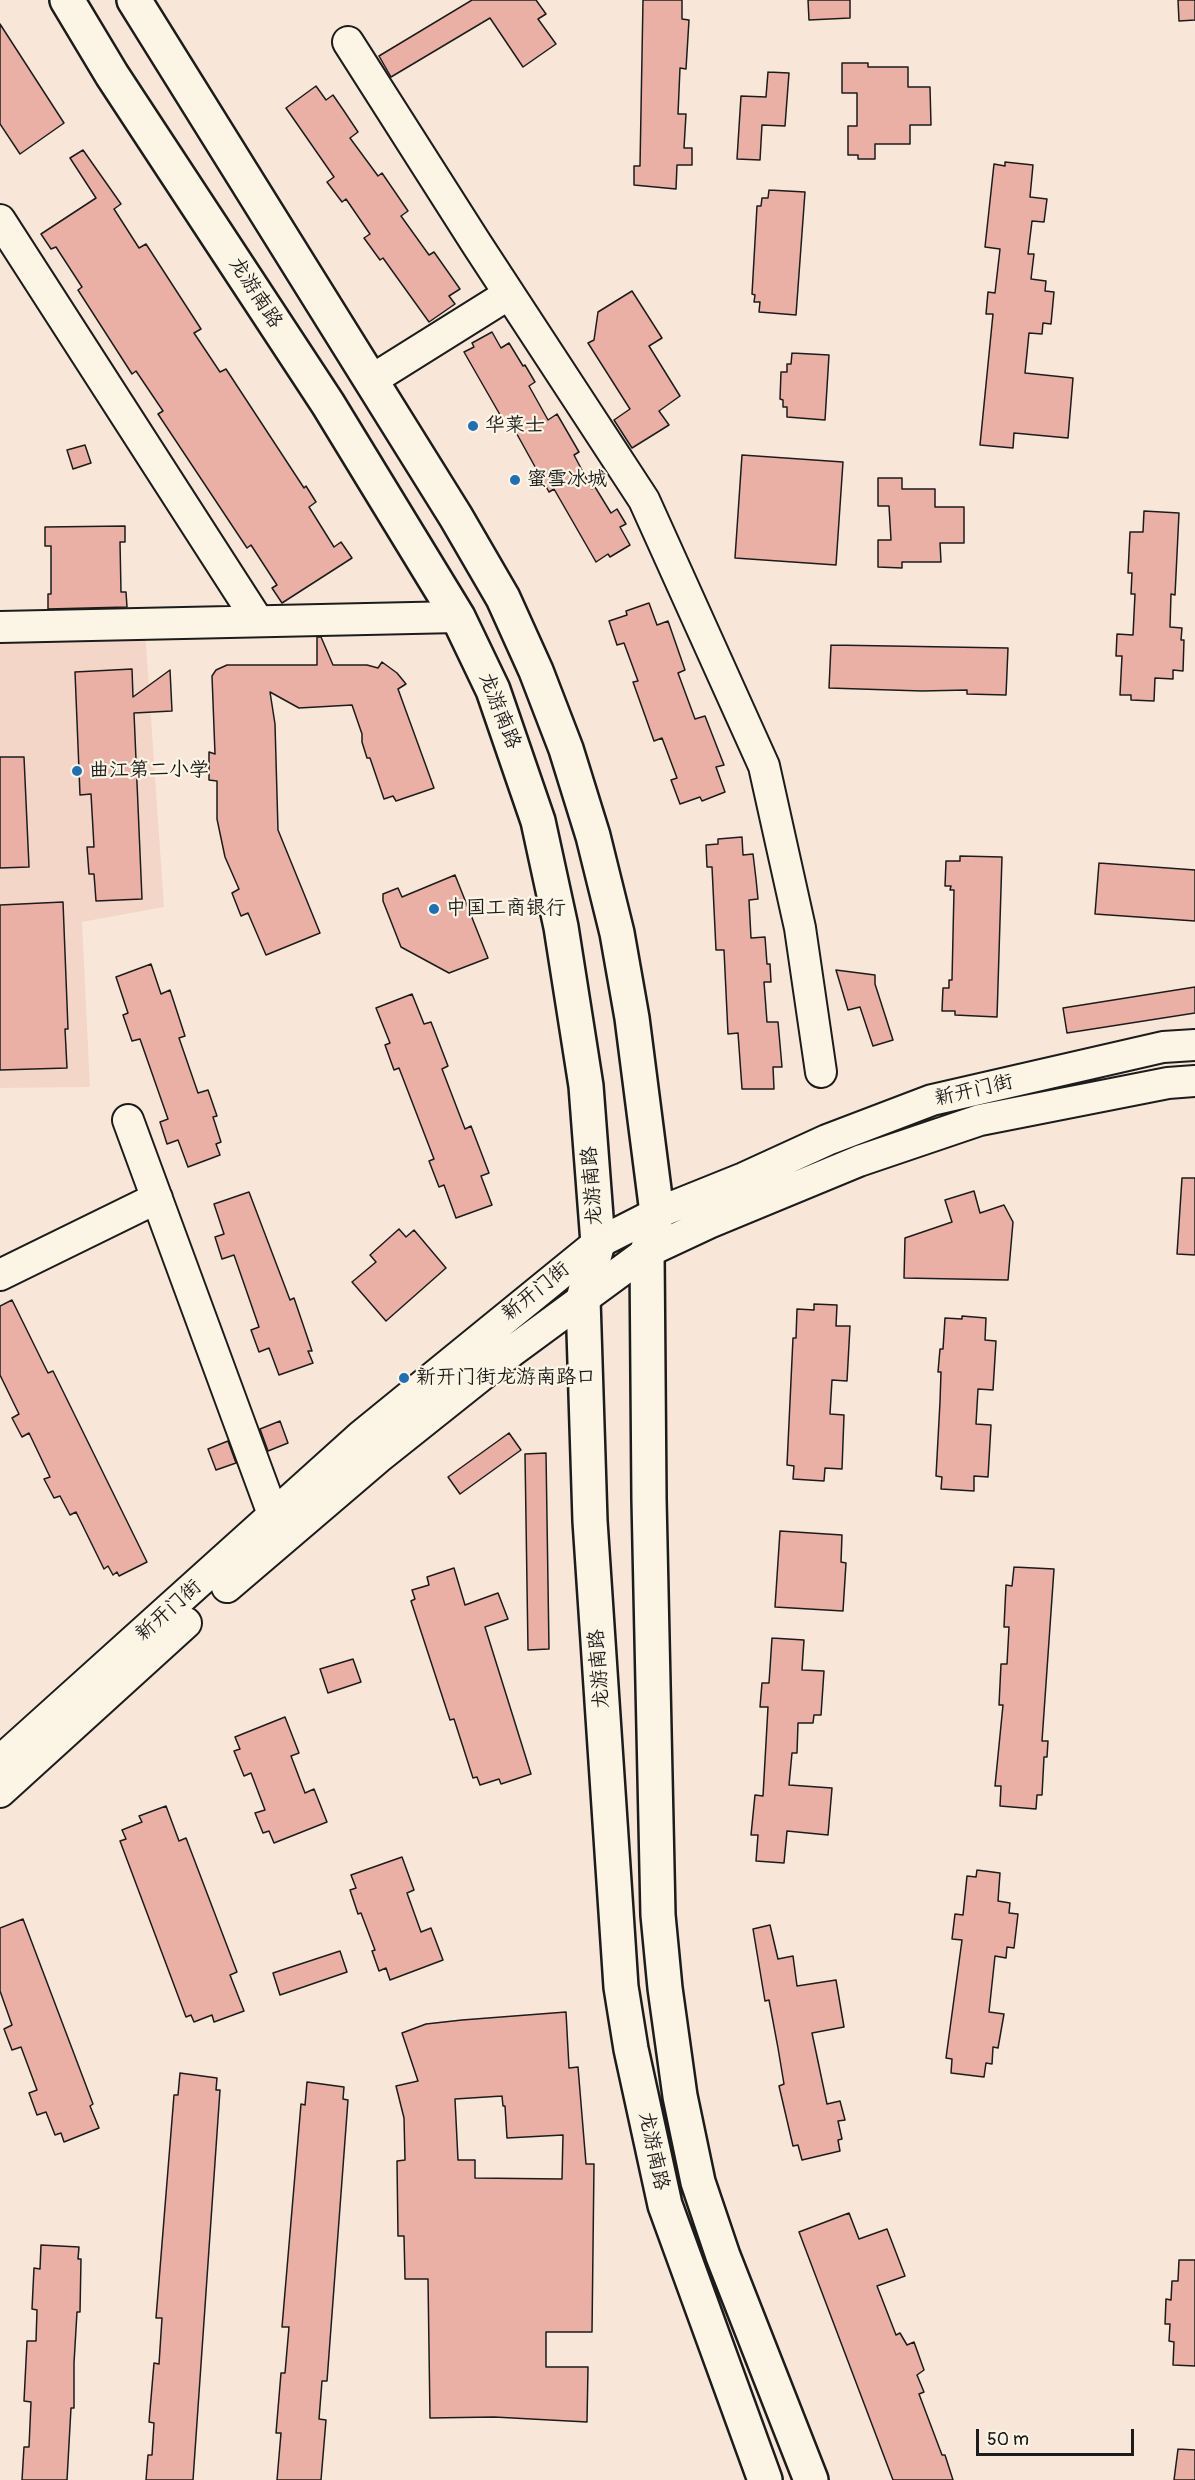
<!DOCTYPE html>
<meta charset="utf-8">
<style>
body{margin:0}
#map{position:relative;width:1195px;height:2480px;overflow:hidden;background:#f8e7d8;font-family:Pangolin,sans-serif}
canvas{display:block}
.scale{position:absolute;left:976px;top:2429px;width:158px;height:27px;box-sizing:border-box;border:3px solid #1c1c1c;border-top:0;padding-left:8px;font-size:18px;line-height:21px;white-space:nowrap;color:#1c1c1c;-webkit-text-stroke:4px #fcf5e5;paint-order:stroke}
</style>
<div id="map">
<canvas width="1195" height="2480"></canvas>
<div class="scale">50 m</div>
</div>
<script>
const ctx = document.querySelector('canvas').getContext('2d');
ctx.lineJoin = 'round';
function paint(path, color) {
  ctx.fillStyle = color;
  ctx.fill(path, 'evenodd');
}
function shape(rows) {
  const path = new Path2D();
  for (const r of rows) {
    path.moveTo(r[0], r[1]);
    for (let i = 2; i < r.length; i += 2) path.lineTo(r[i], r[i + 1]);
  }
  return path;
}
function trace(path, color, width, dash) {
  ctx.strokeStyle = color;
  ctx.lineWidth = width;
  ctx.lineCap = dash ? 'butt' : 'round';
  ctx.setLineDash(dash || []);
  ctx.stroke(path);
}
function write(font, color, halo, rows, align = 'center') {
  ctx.font = font + ' Pangolin,"LXGW WenKai TC",sans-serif';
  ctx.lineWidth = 4.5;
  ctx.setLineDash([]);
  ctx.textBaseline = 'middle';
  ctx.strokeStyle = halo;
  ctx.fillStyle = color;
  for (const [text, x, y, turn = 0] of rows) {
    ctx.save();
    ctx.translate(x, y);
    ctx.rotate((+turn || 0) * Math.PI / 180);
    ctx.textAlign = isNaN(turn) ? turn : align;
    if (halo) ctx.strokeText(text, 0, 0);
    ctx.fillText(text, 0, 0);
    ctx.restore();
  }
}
const built = shape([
 [145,630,164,907,82,922,90,1087,0,1088,0,634]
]);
const building = shape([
 [472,0,536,0,546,14,538,19,556,44,523,67,490,18,391,77,379,56,472,0],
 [643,0,682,0,682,19,689,20,686,69,680,68,678,114,686,114,684,148,692,148,692,165,677,165,676,189,634,185,634,166,640,166,643,0],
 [808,0,850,0,850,18,809,20,808,0],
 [1178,0,1195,0,1195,20,1179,21,1178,0],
 [0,24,64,123,20,154,0,124,0,24],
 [842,63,868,63,868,67,908,67,908,87,930,87,931,125,910,125,910,144,875,144,875,159,858,159,858,155,848,155,848,126,857,126,857,93,842,93,842,63],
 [768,72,789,73,785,126,762,125,760,160,737,159,741,96,766,97,768,72],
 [316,86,326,100,333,95,344,111,358,132,350,138,378,176,382,173,408,211,401,216,429,255,434,252,460,289,449,296,455,304,429,322,383,258,380,260,364,238,370,234,346,199,342,202,327,182,334,177,286,108,316,86],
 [83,150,121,204,114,209,139,248,146,244,201,329,194,333,220,372,226,369,304,488,306,486,316,502,309,507,334,547,341,542,352,558,282,603,272,588,277,585,251,545,247,548,158,414,163,411,136,371,132,374,78,290,82,287,56,247,51,249,41,234,96,198,70,158,83,150],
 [1005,162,1033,165,1030,197,1047,199,1044,222,1032,221,1028,254,1034,254,1031,279,1046,281,1045,291,1054,292,1051,324,1043,323,1042,334,1029,333,1025,373,1073,378,1068,438,1014,433,1013,448,980,445,993,314,986,314,988,292,995,293,1000,249,985,247,994,164,1005,166,1005,162],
 [769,190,805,192,796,315,759,312,760,302,754,302,755,295,752,294,757,206,761,206,762,198,768,198,769,190],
 [632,291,662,338,649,346,680,396,659,411,669,425,632,448,614,420,630,409,588,343,594,340,598,312,632,291],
 [492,332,501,348,509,343,523,366,525,365,535,382,529,386,548,420,557,414,579,452,574,455,592,489,595,487,611,513,617,509,626,524,620,527,630,545,610,557,608,554,596,562,554,489,549,492,508,418,503,420,464,352,474,347,472,343,492,332],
 [792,353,829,355,825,420,787,417,787,407,783,407,783,400,780,399,781,372,787,372,787,364,791,364,792,353],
 [85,445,91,463,73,469,67,450,85,445],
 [742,455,843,462,836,565,735,558,742,455],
 [878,478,902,478,902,489,935,489,935,507,964,507,964,543,940,543,941,562,902,562,902,568,878,567,878,540,891,540,889,506,878,506,878,478],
 [1144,511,1179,513,1175,595,1171,594,1170,627,1182,628,1181,640,1184,640,1183,671,1173,670,1173,679,1155,678,1154,701,1131,700,1131,695,1120,695,1122,656,1116,656,1117,634,1133,635,1135,594,1131,594,1132,573,1128,573,1130,532,1143,532,1144,511],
 [125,526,125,542,120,542,121,592,126,592,127,607,48,609,48,594,51,594,51,546,45,546,45,527,125,526],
 [649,603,657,625,668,621,685,670,678,673,695,719,705,716,724,765,716,767,725,792,702,801,700,797,680,804,671,780,677,778,662,738,654,741,633,682,638,681,624,643,617,645,609,621,627,615,626,611,649,603],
 [317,637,321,637,333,665,367,665,378,668,382,662,397,673,406,684,398,689,434,788,396,801,393,796,384,799,370,758,367,758,362,742,362,734,352,705,299,708,270,692,275,724,278,830,320,933,266,955,248,913,241,916,232,893,239,889,225,857,217,819,217,781,209,780,209,752,215,754,212,676,216,670,227,665,317,665,317,637],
 [831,645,1008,648,1006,695,967,694,967,690,922,691,829,688,831,645],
 [132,669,133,697,170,670,172,711,134,713,142,899,96,901,94,874,89,874,87,847,94,847,91,794,80,795,75,672,132,669],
 [0,757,24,757,29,867,0,868,0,757],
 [742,837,743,855,753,854,756,879,758,899,749,900,751,938,765,937,767,964,770,964,771,982,764,982,767,1022,778,1022,782,1067,773,1067,774,1089,742,1089,738,1033,728,1034,724,950,716,950,712,867,707,867,706,845,718,844,718,839,742,837],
 [960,856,1002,857,997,1017,955,1015,955,1011,942,1011,943,988,949,988,949,980,952,980,954,890,950,890,951,886,945,886,946,861,960,861,960,856],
 [1099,863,1195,870,1195,921,1095,914,1099,863],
 [455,875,488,958,449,973,401,947,383,901,383,894,398,888,402,897,455,875],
 [63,902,68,1029,65,1029,67,1068,0,1070,0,905,63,902],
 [151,964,161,994,170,990,185,1036,179,1038,198,1093,208,1090,217,1116,213,1117,221,1142,216,1144,220,1155,188,1167,178,1140,167,1144,160,1122,168,1119,140,1039,132,1041,123,1015,128,1013,116,977,151,964],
 [836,970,875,975,875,984,893,1040,873,1046,860,1007,848,1010,836,970],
 [1195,987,1195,1013,1067,1033,1063,1008,1195,987],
 [412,994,424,1024,431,1022,448,1066,442,1069,465,1129,471,1126,489,1173,481,1176,492,1205,456,1218,444,1185,439,1187,429,1161,434,1159,399,1068,394,1070,385,1045,390,1043,376,1008,412,994],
 [1182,1178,1195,1178,1195,1255,1177,1254,1182,1178],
 [974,1191,980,1213,1004,1205,1013,1222,1008,1280,904,1278,905,1238,952,1222,945,1200,974,1191],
 [249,1192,290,1300,294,1298,312,1351,308,1351,313,1363,279,1375,269,1348,259,1352,251,1330,259,1327,234,1255,222,1259,215,1237,224,1234,214,1204,249,1192],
 [399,1229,406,1237,414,1230,446,1268,386,1321,352,1282,376,1262,370,1255,399,1229],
 [12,1300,48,1373,53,1371,147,1562,119,1576,117,1572,113,1575,108,1566,104,1569,76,1512,70,1515,60,1496,54,1498,44,1479,50,1477,29,1433,22,1437,12,1418,19,1414,0,1375,0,1306,12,1300],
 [814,1304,837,1305,836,1326,850,1326,847,1381,832,1380,830,1414,844,1415,842,1469,825,1468,824,1481,793,1479,794,1466,787,1465,793,1338,796,1338,797,1309,814,1310,814,1304],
 [962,1316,986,1318,985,1340,996,1341,993,1390,978,1389,976,1424,991,1425,988,1477,974,1476,974,1491,941,1489,942,1477,936,1476,940,1402,941,1372,938,1372,940,1349,943,1349,945,1318,962,1319,962,1316],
 [280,1421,288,1443,268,1451,260,1429,280,1421],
 [509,1433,521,1450,460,1494,448,1477,509,1433],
 [228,1441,236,1463,216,1470,208,1449,228,1441],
 [546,1453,549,1649,528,1650,525,1454,546,1453],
 [780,1531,842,1535,841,1562,846,1563,843,1611,775,1607,780,1531],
 [1014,1567,1054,1569,1042,1741,1048,1741,1047,1757,1044,1757,1042,1795,1037,1795,1036,1809,1000,1806,1001,1786,995,1786,1003,1705,999,1705,1001,1664,1007,1664,1009,1627,1004,1627,1006,1585,1012,1586,1014,1567],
 [454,1568,465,1605,498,1593,508,1619,485,1627,531,1774,501,1784,499,1779,480,1785,477,1777,473,1778,454,1719,450,1720,411,1601,415,1599,412,1590,429,1585,427,1577,454,1568],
 [772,1638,804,1640,802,1670,824,1671,821,1715,814,1715,813,1723,798,1723,797,1753,792,1753,789,1785,832,1788,828,1835,787,1831,784,1863,756,1861,758,1835,751,1835,755,1795,763,1796,768,1707,760,1707,762,1683,769,1683,772,1638],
 [353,1659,361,1682,328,1693,320,1669,353,1659],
 [285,1717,299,1753,291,1756,305,1793,314,1789,327,1822,274,1843,269,1831,263,1833,255,1813,265,1810,251,1773,244,1776,234,1751,240,1749,235,1737,285,1717],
 [166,1806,179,1841,186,1838,237,1972,230,1975,244,2011,214,2022,212,2015,194,2022,191,2015,186,2017,120,1841,126,1839,122,1830,142,1822,139,1816,166,1806],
 [402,1857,414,1890,407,1893,421,1932,431,1928,443,1960,390,1980,386,1968,379,1971,372,1951,375,1950,361,1913,358,1914,350,1890,356,1888,351,1875,402,1857],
 [977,1870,1000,1873,998,1901,1010,1903,1009,1913,1018,1914,1014,1948,1007,1947,1006,1958,995,1956,989,2012,1004,2014,998,2048,993,2047,992,2064,986,2063,984,2077,951,2073,952,2059,946,2058,962,1940,952,1939,955,1914,963,1915,967,1876,976,1877,977,1870],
 [23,1919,93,2104,90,2106,99,2128,64,2142,61,2133,55,2135,46,2112,37,2115,29,2093,37,2090,21,2047,12,2050,4,2029,12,2025,0,1991,0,1928,23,1919],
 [770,1925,778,1959,793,1956,797,1986,836,1980,844,2027,812,2033,827,2104,840,2101,845,2120,838,2121,842,2139,838,2140,840,2151,802,2160,798,2145,793,2146,779,2086,784,2084,778,2048,769,2000,765,2001,753,1929,770,1925],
 [340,1951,347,1972,280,1995,273,1973,340,1951],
 [566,2012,569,2068,578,2067,586,2164,594,2164,592,2332,546,2332,546,2367,588,2367,587,2422,494,2417,430,2418,428,2279,405,2279,404,2236,398,2236,397,2161,405,2160,404,2118,396,2086,418,2081,402,2033,426,2024,462,2020,566,2012],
 [502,2096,503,2106,505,2106,507,2138,563,2135,562,2179,475,2178,475,2160,458,2160,455,2099,502,2096],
 [180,2073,217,2078,216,2090,220,2090,193,2480,146,2480,148,2455,152,2455,154,2423,149,2422,154,2363,159,2364,162,2318,156,2318,174,2095,178,2095,180,2073],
 [307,2082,344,2087,343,2099,348,2100,327,2381,322,2381,319,2419,326,2420,321,2480,277,2480,281,2433,276,2433,281,2373,285,2373,289,2327,282,2327,301,2104,305,2105,307,2082],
 [849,2213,859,2239,887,2229,905,2276,877,2286,896,2335,900,2333,907,2345,914,2342,924,2370,917,2375,924,2392,919,2394,942,2455,945,2455,953,2480,893,2480,799,2232,849,2213],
 [41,2245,79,2247,78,2259,81,2259,80,2312,77,2312,74,2363,74,2408,71,2408,67,2480,22,2480,24,2447,29,2447,31,2402,24,2401,27,2341,36,2341,37,2310,32,2309,34,2268,40,2269,41,2245],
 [1179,2260,1195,2260,1195,2366,1173,2365,1174,2342,1169,2341,1170,2324,1165,2324,1166,2299,1171,2300,1172,2281,1178,2281,1179,2260],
 [1178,2449,1195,2450,1195,2480,1174,2480,1178,2449]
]);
const minor = shape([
 [348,42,476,243,644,500,764,766,800,928,821,1072],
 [0,220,258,621],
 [370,381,509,294],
 [0,627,458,617],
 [128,1120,274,1517],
 [0,1275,157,1198],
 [227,1587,378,1458,511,1352,647,1252,709,1223,859,1161,980,1120,1168,1083,1195,1081],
 [0,1761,361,1436,598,1243,657,1213,744,1178,827,1140,932,1100,1163,1047,1195,1045],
 [0,1792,186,1623]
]);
const major = shape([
 [67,0,112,75,328,404,458,617,493,690,538,821,561,927,586,1086,598,1243,583,1299,590,1521,621,1987,631,2049,665,2205,765,2480],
 [134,0,456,517,503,598,536,671,566,749,593,836,617,933,632,1018,657,1213,647,1252,649,1499,658,1915,665,1988,680,2096,698,2182,723,2256,811,2480]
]);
const markers = [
 [473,426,6,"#1f6fb2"],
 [515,480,6,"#1f6fb2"],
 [77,771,6,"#1f6fb2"],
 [434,909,6,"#1f6fb2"],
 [404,1378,6,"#1f6fb2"]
];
const streetNames = [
 ["龙游南路",255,293,57],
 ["龙游南路",499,711,68],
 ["新开门街",974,1091,-13],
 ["龙游南路",593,1186,-94],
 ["新开门街",536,1292,-39],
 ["新开门街",169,1611,-42],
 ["龙游南路",600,1669,-94],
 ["龙游南路",653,2151,78]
];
const poiNames = [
 ["华莱士",485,426],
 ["蜜雪冰城",527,480],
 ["曲江第二小学",89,771],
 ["中国工商银行",446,909],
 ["新开门街龙游南路口",416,1378]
];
paint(built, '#f4d6c9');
paint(building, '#eab0a6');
trace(building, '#1c1c1c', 1.5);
trace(minor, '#1c1c1c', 34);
trace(major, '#1c1c1c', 38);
trace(minor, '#fcf5e5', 30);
trace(major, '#fcf5e5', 33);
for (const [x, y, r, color] of markers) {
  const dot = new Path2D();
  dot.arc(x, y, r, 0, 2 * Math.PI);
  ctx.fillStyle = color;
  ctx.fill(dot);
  trace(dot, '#fcf5e5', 2);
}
write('20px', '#1c1c1c', '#fcf5e5', streetNames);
write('20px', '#1c1c1c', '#fcf5e5', poiNames, 'left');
</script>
